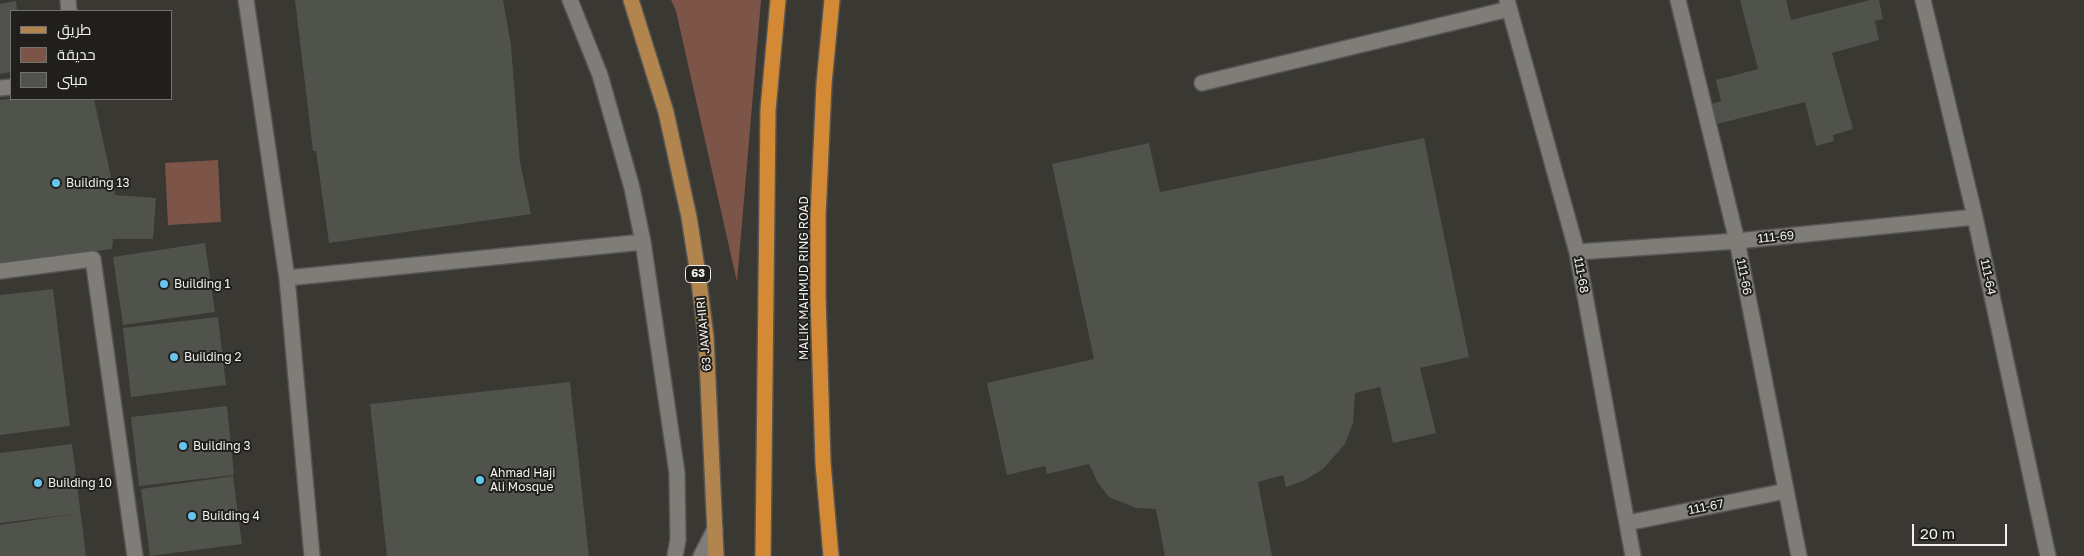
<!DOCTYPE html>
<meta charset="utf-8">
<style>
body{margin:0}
#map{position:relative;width:2084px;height:556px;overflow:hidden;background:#393832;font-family:"Golos Text",Cairo,sans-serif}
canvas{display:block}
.legend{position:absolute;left:10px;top:10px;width:162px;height:90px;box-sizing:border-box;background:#201f1c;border:1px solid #747370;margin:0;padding:6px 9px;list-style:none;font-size:15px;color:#f1f0ed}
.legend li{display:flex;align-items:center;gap:10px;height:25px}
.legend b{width:25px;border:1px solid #747370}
.scale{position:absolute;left:1912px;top:524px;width:95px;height:22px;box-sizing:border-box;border:2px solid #f1f0ed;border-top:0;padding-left:6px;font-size:15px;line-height:18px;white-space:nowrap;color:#f1f0ed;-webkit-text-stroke:4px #201f1c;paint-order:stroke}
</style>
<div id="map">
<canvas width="2084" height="556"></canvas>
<ul class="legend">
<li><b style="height:6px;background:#b2854f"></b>طريق</li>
<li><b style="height:14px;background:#7d5548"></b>حديقة</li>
<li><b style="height:14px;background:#50524c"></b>مبنى</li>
</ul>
<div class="scale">20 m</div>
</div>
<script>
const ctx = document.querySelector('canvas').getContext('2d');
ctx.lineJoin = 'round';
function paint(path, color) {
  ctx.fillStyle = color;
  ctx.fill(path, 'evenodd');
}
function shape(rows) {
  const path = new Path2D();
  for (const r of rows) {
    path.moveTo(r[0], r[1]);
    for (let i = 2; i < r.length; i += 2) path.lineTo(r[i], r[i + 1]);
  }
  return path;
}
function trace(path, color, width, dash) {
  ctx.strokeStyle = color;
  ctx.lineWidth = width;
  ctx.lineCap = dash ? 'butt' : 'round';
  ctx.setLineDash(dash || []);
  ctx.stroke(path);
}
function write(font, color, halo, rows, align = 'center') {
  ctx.font = font + ' "Golos Text",sans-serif';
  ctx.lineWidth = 4;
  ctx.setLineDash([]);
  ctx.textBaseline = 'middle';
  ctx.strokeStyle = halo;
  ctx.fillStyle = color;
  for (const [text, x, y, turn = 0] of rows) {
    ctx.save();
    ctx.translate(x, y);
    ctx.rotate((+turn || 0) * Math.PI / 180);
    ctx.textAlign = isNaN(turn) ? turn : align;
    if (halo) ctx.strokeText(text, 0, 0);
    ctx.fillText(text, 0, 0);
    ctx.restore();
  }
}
const green = shape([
 [671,0,761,0,737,282,676,11],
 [218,160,221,222,168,225,165,163]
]);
const building = shape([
 [295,0,503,0,511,45,520,162,531,214,329,243,316,151,313,151],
 [1740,0,1786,0,1791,20,1870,0,1879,0,1883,19,1875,21,1879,40,1832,53,1853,129,1833,135,1834,141,1816,146,1805,102,1717,124,1712,104,1721,101,1716,80,1758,69],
 [16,1,17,11,11,11,11,72,0,74,0,4],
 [10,99,94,99,115,195,156,198,153,239,113,239,112,249,0,263,0,100],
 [1424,138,1469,357,1420,368,1436,433,1393,443,1380,387,1355,393,1353,423,1345,444,1323,469,1305,480,1286,487,1283,475,1258,482,1272,556,1165,556,1156,509,1136,508,1109,497,1098,483,1089,464,1047,474,1045,466,1007,475,987,383,1094,359,1052,164,1149,143,1160,192],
 [205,243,215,312,123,325,113,257],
 [53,289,70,426,0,435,0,295],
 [218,317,226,385,131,397,123,328],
 [570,382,589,556,387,556,370,404],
 [227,406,234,475,139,486,131,417],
 [72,444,86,556,0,556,0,525,74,514,0,523,0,453],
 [233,476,242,544,150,556,141,489]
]);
const minor = shape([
 [68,0,69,11],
 [246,0,287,278,312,556],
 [570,0,600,75,632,188,643,242,677,473,678,540,675,556],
 [1507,0,1577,252,1633,556],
 [1678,0,1737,241,1799,556],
 [1923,0,1975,217,2048,556],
 [1202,83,1509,9],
 [0,88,11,87],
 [1577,252,1737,241,1975,217],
 [0,271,93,259,135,556],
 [287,278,643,242],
 [1627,523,1786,491],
 [701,556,715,529]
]);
const major = shape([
 [631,0,666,112,689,217,698,274,706,337,716,556]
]);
const highway = shape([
 [763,556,768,110,778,0],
 [831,556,823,463,818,296,818,217,824,84,832,0]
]);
const markers = [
 [56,183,5,"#66c4ef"],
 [164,284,5,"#66c4ef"],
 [174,357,5,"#66c4ef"],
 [183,446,5,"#66c4ef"],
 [480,480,5,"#66c4ef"],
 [38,483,5,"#66c4ef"],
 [192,516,5,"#66c4ef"]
];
const shields = [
 [698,274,25]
];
const shieldNames = [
 ["63",698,274]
];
const poiNames = [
 ["Building 13",66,183],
 ["Building 1",174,284],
 ["Building 2",184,357],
 ["Building 3",193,446],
 ["Ahmad Haji",490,473],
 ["Ali Mosque",490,487],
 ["Building 10",48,483],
 ["Building 4",202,516]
];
const streetNames = [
 ["111-69",1776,237,-6],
 ["111-68",1581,275,80],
 ["111-66",1744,277,79],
 ["111-64",1988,277,78],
 ["MALIK MAHMUD RING ROAD",804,278,-90],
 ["63 JAWAHIRI",704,334,-95],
 ["111-67",1706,507,-11]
];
paint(green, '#7d5548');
paint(building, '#50524c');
trace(minor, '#575551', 18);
trace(major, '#575551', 18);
trace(highway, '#575551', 18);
trace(minor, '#7f7d77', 15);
trace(major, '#b2854f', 15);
trace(highway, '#d48a34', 15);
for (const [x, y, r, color] of markers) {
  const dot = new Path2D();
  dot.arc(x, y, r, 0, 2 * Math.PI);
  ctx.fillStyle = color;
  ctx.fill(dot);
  trace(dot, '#201f1c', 2);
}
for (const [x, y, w] of shields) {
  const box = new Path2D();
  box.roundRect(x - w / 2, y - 8.5, w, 17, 4);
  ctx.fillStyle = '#201f1c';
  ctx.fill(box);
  trace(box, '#f1f0ed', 1);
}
write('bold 11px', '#f1f0ed', null, shieldNames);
write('12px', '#f1f0ed', '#201f1c', poiNames, 'left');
write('12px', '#f1f0ed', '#201f1c', streetNames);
</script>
